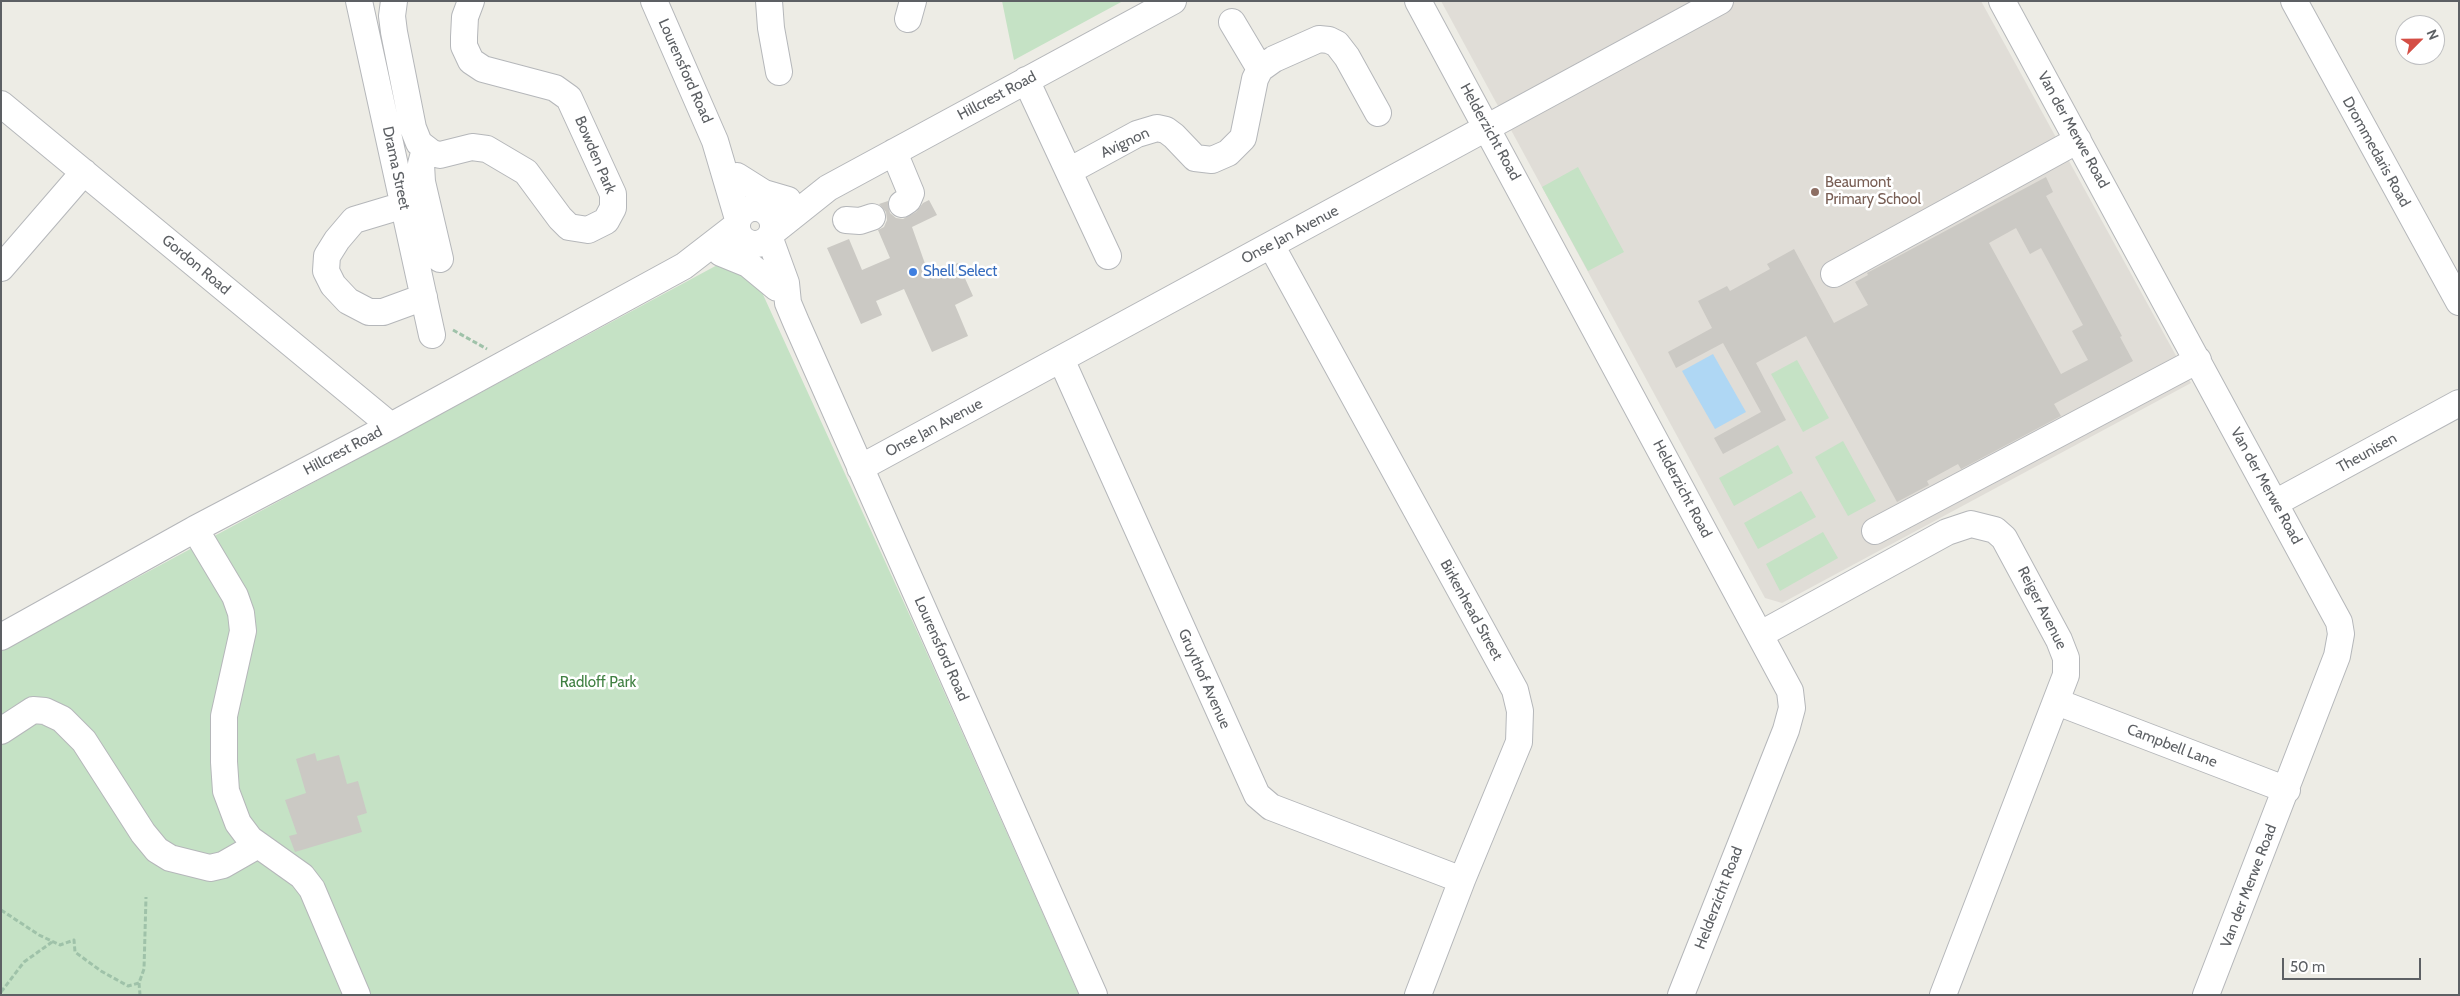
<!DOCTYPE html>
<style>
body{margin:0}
#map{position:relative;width:2460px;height:996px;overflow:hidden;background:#edece5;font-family:Cabin,sans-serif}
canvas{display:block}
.frame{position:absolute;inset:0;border:2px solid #5d6064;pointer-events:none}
.north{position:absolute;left:2395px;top:15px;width:50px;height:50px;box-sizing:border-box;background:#fff;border:1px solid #bebfc1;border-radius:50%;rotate:67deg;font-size:14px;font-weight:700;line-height:20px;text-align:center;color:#5d6064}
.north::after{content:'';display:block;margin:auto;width:18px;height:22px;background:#d44e45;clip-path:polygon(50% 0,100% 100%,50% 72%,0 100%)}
.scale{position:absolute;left:2282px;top:958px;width:139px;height:22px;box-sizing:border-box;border:2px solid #5d6064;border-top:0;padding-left:6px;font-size:15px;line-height:18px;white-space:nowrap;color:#5d6064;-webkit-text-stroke:4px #fff;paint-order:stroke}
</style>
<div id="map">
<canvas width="2460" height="996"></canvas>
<div class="frame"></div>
<div class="north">N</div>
<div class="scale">50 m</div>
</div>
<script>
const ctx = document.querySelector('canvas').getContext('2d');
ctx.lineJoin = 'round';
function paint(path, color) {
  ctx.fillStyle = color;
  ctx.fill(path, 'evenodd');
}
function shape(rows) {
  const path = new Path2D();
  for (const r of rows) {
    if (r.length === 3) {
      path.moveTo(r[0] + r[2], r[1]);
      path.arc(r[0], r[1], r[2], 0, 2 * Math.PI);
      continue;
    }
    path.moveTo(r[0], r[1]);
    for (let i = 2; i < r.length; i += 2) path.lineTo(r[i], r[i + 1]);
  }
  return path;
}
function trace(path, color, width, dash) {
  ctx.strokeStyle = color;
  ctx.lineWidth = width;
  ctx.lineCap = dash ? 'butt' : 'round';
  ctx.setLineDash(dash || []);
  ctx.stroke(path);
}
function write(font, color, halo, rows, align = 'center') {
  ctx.font = font + ' Cabin,sans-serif';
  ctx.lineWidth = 5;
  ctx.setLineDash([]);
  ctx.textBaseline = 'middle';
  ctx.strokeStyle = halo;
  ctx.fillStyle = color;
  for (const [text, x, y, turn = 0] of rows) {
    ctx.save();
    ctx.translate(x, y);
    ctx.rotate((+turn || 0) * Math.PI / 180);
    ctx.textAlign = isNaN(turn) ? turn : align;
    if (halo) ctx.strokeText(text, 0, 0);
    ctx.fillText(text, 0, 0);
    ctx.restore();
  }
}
const education = shape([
 [1441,1,1981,1,2191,383,1782,603,1765,598]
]);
const green = shape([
 [1002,1,1123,1,1014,60],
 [1578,167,1624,252,1588,271,1542,187],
 [721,263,730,263,760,288,921,640,1079,995,1,995,1,651],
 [1797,360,1829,418,1803,432,1771,374],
 [1843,441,1876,501,1848,516,1815,457],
 [1778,445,1793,473,1734,506,1719,478],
 [1801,491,1816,517,1758,549,1744,523],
 [1823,532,1838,558,1780,591,1766,564]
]);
const water = shape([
 [1713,354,1746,412,1715,429,1682,371]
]);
const building = shape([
 [2046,177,2053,192,2046,196,2122,336,2120,337,2133,361,2054,404,2061,416,1961,469,1958,464,1927,481,1929,485,1897,502,1806,336,1756,363,1786,420,1723,454,1714,438,1761,412,1723,343,1676,368,1668,352,1712,328,1698,301,1727,286,1730,291,1770,269,1767,264,1794,249,1834,323,1868,305,1855,282,1868,275,1867,273],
 [2016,228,2030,254,2041,248,2083,325,2072,331,2088,360,2061,374,1989,243],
 [929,200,937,215,912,227,929,275,958,263,973,296,955,305,968,336,932,352,904,289,876,301,882,315,861,324,827,248,849,239,862,270,890,258,878,230,884,227,887,220,886,212,879,204,888,201,890,213,896,218,903,219,916,212,923,203],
 [315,753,317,761,339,755,347,784,358,781,367,813,357,816,362,832,295,852,289,836,297,834,285,800,306,793,296,759]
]);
const path = shape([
 [453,330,487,349],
 [1,910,39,935,60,945,74,940,75,952,101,971,128,986,139,983,144,969,146,897],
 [139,983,140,995],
 [1,992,24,962,52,942]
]);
const minor = shape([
 [359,1,432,335],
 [394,1,392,16,394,32,413,128,419,143,432,153,440,155,472,147,487,149,526,172,560,218,569,227,588,230,606,221,613,208,613,194,569,98,555,88,483,69,471,61,464,46,464,37,465,17,471,1],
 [654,1,715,141,738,219],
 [769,1,771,28,779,72],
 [1418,1,1790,691,1792,708,1786,730,1681,995],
 [2002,1,2339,622,2341,634,2337,656,2206,995],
 [2294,1,2459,302],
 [908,19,913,1],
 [1232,22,1260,69],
 [1026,80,1108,256],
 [1,104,391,426],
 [425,149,421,164,422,182,440,259],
 [894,152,911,193,908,200,902,204],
 [1069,171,1137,134,1157,128,1166,130,1174,136,1195,158,1212,160,1228,153,1243,138,1255,79,1260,69,1274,59,1319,39,1329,40,1337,44,1347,57,1378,113],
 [737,176,764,193,788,200],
 [404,205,354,220,337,240,327,256,326,271,333,285,348,301,369,312,383,312,424,297],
 [755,226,18],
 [846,220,860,221,872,217],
 [774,231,828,188,1173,1],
 [770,239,786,283,788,303,796,322,1094,995],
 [1271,245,1515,690,1520,711,1519,742,1462,880,1418,995],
 [721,253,748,264,777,288],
 [1,268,84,172],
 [1834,274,2078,140],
 [1061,359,1257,795,1271,807,1462,880],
 [860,468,1720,1],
 [2275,503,2459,403],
 [195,529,235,596,241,613,243,631,224,716,224,762,226,791,238,823,250,839,302,876,312,889,357,995],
 [1875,531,2198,360],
 [1761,634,1947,532,1971,524,1995,530,2004,538,2059,640,2066,658,2066,675,1943,995],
 [1,637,195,529,391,426,684,266,737,225],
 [2057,702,2287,790],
 [1,731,33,710,45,711,62,719,84,741,143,833,157,850,170,858,210,868,223,865,258,845]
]);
const markers = [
 [1815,192,5,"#8d6e63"],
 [913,272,5,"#3f7fe0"]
];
const streetNames = [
 ["Lourensford Road",685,71,66],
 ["Hillcrest Road",997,96,-28],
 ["Van der Merwe Road",2073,130,61],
 ["Helderzicht Road",1490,132,61],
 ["Avignon",1125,143,-25],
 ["Drommedaris Road",2376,152,61],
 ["Bowden Park",595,155,67],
 ["Drama Street",396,168,78],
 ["Onse Jan Avenue",1290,235,-28],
 ["Gordon Road",196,265,40],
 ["Onse Jan Avenue",934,428,-28],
 ["Hillcrest Road",343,451,-28],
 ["Theunisen",2367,453,-29],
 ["Van der Merwe Road",2266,486,61],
 ["Helderzicht Road",1682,489,62],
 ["Reiger Avenue",2042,608,63],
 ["Birkenhead Street",1471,610,61],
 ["Lourensford Road",941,649,66],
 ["Gruythof Avenue",1204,679,66],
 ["Campbell Lane",2172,746,21],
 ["Van der Merwe Road",2249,886,-69],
 ["Helderzicht Road",1719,898,-69]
];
const educationNames = [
 ["Beaumont",1825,183],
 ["Primary School",1825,200]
];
const shopNames = [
 ["Shell Select",923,272]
];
const parkNames = [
 ["Radloff Park",598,683]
];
paint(education, '#e0ddd7');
paint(green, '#c5e2c5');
paint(water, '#afd7f4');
paint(building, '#cbc9c4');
trace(minor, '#b5b7ba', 28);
trace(path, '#9fc2a9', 3, [5, 2.5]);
trace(minor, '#fff', 26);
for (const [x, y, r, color] of markers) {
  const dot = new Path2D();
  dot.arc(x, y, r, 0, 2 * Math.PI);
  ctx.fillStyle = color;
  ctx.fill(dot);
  trace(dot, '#fff', 2);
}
write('15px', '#5d6064', '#fff', streetNames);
write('15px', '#785e54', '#fff', educationNames, 'left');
write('15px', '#366cbe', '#fff', shopNames, 'left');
write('15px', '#408042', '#fff', parkNames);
</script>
